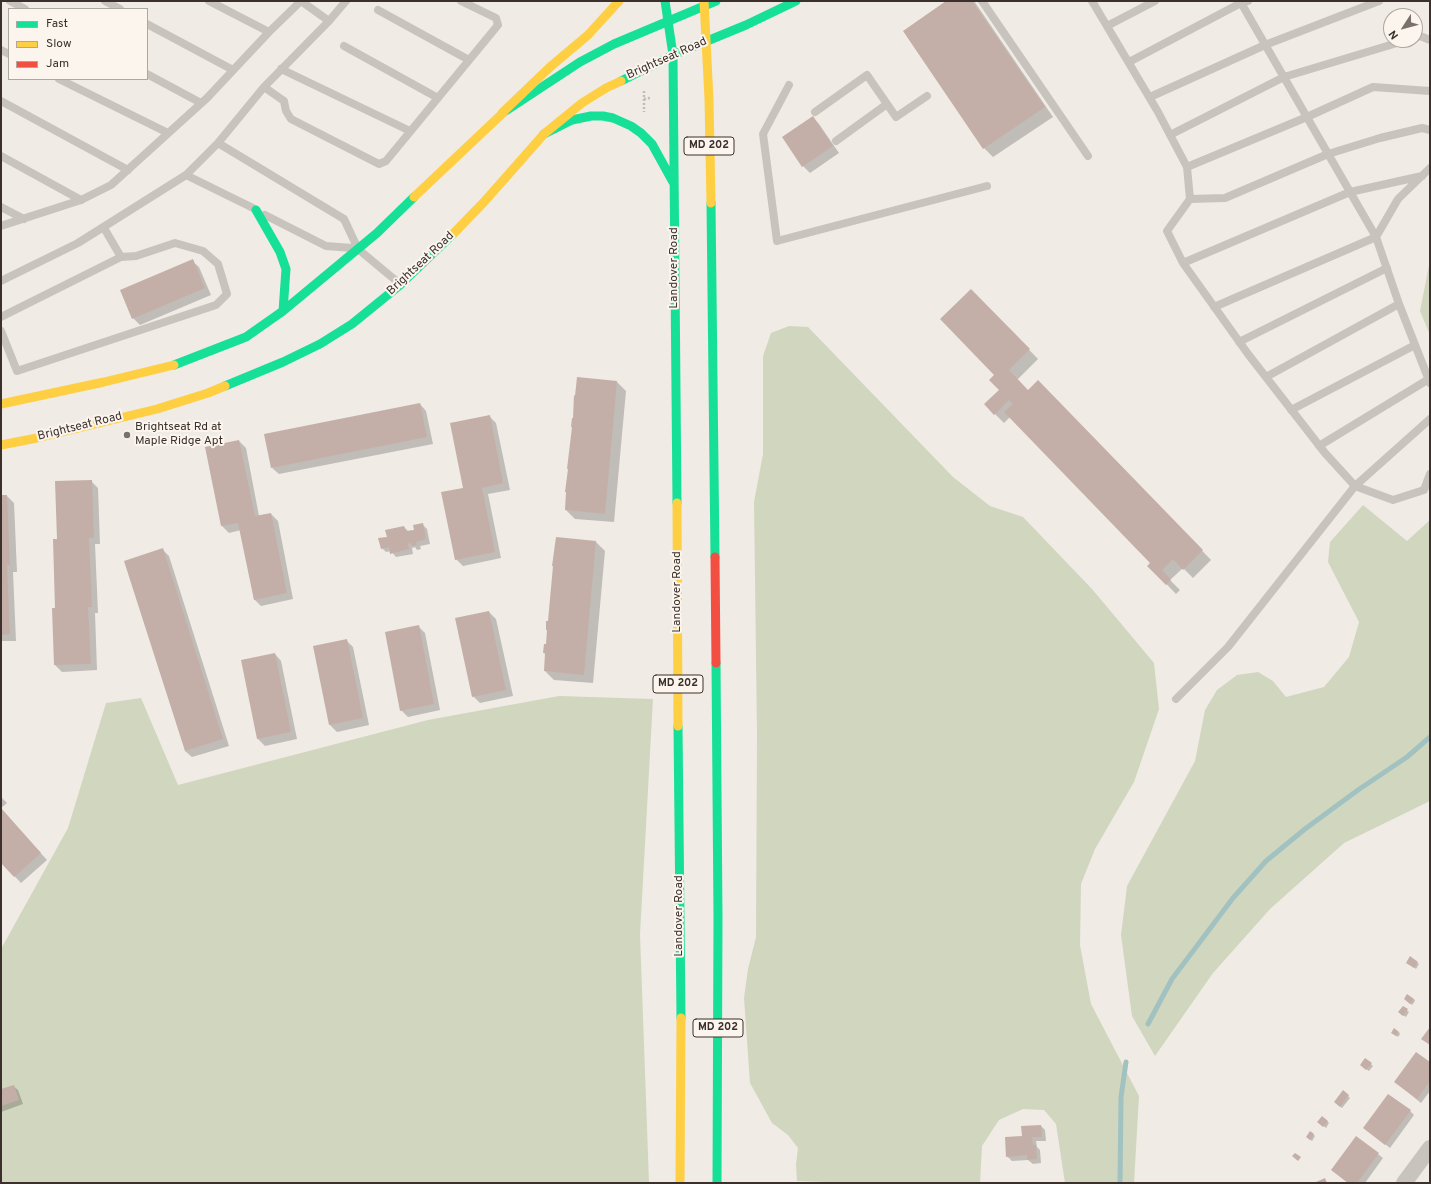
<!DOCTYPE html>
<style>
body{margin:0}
#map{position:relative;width:1431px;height:1184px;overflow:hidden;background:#f0ebe5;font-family:Overpass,sans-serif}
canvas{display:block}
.frame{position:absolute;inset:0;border:2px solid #3b302b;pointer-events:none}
.legend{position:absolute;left:8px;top:8px;width:140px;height:72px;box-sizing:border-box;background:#fbf5ee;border:1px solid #aea6a0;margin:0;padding:5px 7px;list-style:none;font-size:12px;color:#3b302b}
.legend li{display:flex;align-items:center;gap:8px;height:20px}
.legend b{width:20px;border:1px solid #aea6a0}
.north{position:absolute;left:1383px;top:8px;width:40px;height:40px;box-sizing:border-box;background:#fbf5ee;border:1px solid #aea6a0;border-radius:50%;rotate:234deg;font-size:11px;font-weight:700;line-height:16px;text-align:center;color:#3b302b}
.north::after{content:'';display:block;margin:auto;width:14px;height:18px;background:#7a716c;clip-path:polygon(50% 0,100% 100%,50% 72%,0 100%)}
</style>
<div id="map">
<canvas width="1431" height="1184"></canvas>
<div class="frame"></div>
<ul class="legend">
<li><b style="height:5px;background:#16e098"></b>Fast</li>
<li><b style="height:5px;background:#ffcf43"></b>Slow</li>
<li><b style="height:5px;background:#f24e42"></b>Jam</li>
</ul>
<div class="north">N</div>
</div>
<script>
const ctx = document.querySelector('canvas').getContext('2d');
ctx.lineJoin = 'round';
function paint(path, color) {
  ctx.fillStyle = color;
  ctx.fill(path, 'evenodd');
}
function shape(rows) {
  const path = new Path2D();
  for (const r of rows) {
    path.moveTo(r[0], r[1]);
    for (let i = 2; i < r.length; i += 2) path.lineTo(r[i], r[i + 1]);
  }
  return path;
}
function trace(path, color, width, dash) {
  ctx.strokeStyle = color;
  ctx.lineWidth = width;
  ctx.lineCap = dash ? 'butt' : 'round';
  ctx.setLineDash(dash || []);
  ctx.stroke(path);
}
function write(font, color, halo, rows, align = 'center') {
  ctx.font = font + ' Overpass,sans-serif';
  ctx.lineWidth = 4;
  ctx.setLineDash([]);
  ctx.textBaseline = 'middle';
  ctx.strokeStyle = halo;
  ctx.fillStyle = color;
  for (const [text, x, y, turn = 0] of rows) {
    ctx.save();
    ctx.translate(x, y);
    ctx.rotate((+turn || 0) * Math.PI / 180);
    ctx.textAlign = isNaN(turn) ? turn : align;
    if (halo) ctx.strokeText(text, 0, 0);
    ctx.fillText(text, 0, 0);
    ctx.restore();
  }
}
const green = shape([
 [1430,260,1430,335,1420,311],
 [789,326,808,327,953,477,990,506,1023,517,1092,589,1154,663,1159,709,1134,782,1095,849,1081,884,1080,945,1091,1004,1139,1096,1134,1183,1065,1183,1056,1124,1044,1110,1023,1109,999,1120,982,1146,980,1183,860,1183,797,1181,796,1165,798,1148,788,1135,772,1123,750,1083,744,998,748,969,756,937,757,735,754,502,763,454,763,356,771,333],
 [1363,505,1407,541,1430,520,1430,801,1344,843,1270,909,1213,973,1155,1056,1132,1016,1121,935,1127,886,1195,761,1205,710,1217,690,1237,675,1258,672,1273,681,1286,697,1324,687,1349,657,1359,622,1328,562,1330,542],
 [559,696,653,699,640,934,649,1183,1,1183,1,949,68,828,106,703,141,698,178,785,428,720]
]);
const shadow = shape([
 [948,1,974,1,1053,117,993,157,984,148],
 [813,118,819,124,839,153,810,173,803,166],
 [192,261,199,267,211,295,140,325,133,318],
 [971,290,1038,359,1017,380,1028,391,1038,381,1211,560,1193,578,1183,568,1170,580,1180,590,1176,594,1149,566,1152,563,1010,417,1004,423,985,404,1000,390],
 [617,382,626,391,614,522,575,519,566,510,573,428,572,427,574,419],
 [420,404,426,411,433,444,279,474,272,468],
 [489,416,496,423,510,490,488,494,501,558,463,566,456,559,465,489],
 [239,441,246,448,259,516,271,514,278,521,293,599,261,606,254,599,241,530,229,533,222,526,206,448],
 [91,481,98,488,100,544,95,544,98,613,95,613,97,670,62,672,55,665,58,540],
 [1,496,7,496,14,503,17,572,13,572,16,641,1,641],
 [422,524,427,529,430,544,420,546,421,549,417,550,415,547,412,548,413,554,396,557,391,551,386,552,382,548,388,537,404,527,409,532,415,530],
 [557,538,596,542,605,551,593,683,554,680,545,671,546,655,544,653,547,645,548,632,547,630,549,622],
 [162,549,169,556,229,746,192,757,185,751],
 [489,612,496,619,513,696,480,703,473,696],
 [418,626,425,633,440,710,408,717,401,710],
 [346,640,353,647,369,725,337,732,330,725],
 [275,654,281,661,297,739,265,746,258,739,242,661],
 [1,797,7,803,1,808],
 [1,809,47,860,21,883,1,862],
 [1417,963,1419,964,1416,969,1409,964],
 [1414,999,1415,1001,1412,1005,1407,1001],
 [1403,1007,1409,1012,1406,1017,1401,1014],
 [1399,1032,1400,1034,1398,1037,1395,1035],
 [1430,1063,1430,1091,1421,1103,1395,1082],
 [1371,1064,1373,1066,1369,1071,1363,1067],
 [13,1086,18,1090,23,1104,1,1112,1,1090],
 [1343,1091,1350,1098,1342,1108,1337,1104],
 [1410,1111,1414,1115,1390,1148,1369,1132],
 [1322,1117,1329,1123,1326,1128,1320,1123],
 [1041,1126,1045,1130,1046,1141,1036,1141,1037,1147,1040,1150,1041,1163,1033,1164,1028,1160,1012,1161,1007,1156],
 [1313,1134,1315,1136,1312,1141,1309,1139],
 [1357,1138,1383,1158,1365,1183,1348,1183,1333,1170]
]);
const stream = shape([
 [1148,1024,1172,979,1233,898,1266,861,1305,829,1358,790,1407,757,1430,737],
 [1120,1183,1121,1097,1126,1062]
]);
const building = shape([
 [946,1,972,1,1045,107,983,149,903,31],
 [813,116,833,146,802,167,782,137],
 [193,259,205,288,132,319,120,290],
 [971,289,1030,349,1009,370,1028,390,1038,380,1203,550,1183,570,1173,559,1162,570,1171,580,1166,585,1147,566,1150,563,1004,412,1013,404,1009,400,994,415,984,404,999,390,989,380,994,375,940,319],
 [577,377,617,381,605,514,565,510,566,492,565,492,568,469,567,469,572,427,571,427,572,418,573,418,574,395,575,396],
 [420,403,427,437,271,468,264,434],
 [490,415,503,483,482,488,495,552,455,560,441,492,463,488,450,423],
 [239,440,255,516,271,513,287,593,254,600,238,523,221,526,205,447],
 [92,480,94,538,89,538,92,607,88,607,91,664,54,665,52,608,55,608,53,539,57,539,55,481],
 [1,495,7,495,10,565,7,565,10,634,1,635],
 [423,523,426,539,416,542,417,545,412,546,411,543,408,544,409,549,390,554,389,547,381,549,378,538,387,537,385,530,404,526,406,531,414,530,413,525],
 [556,537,596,541,584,675,544,671,545,653,543,653,544,644,546,644,547,630,546,630,546,621,548,621,553,566,552,566],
 [163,548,223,739,185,751,124,561],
 [489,611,506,690,472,697,455,618],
 [419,625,434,704,400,711,385,632],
 [347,639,363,718,329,725,313,646],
 [275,653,291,732,257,739,241,660],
 [1,808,41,853,14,877,1,863],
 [1410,956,1418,962,1414,968,1406,963],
 [1407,994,1414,999,1410,1004,1404,999],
 [1403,1006,1408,1009,1403,1016,1398,1012],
 [1430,1027,1430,1045,1421,1039],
 [1394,1028,1399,1032,1396,1036,1391,1033],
 [1416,1052,1430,1062,1430,1081,1417,1099,1394,1082],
 [1365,1058,1372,1063,1366,1070,1360,1065],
 [14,1085,19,1100,1,1106,1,1089],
 [1343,1090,1349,1095,1340,1107,1334,1102],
 [1388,1094,1411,1110,1385,1145,1363,1128],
 [1322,1116,1328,1121,1323,1127,1317,1122],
 [1041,1125,1042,1137,1032,1137,1033,1145,1036,1145,1037,1159,1027,1160,1027,1155,1006,1157,1005,1137,1022,1136,1021,1126],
 [1310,1131,1314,1134,1310,1140,1306,1137],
 [1356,1136,1379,1153,1357,1183,1348,1183,1331,1170],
 [1295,1153,1301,1157,1298,1161,1292,1156],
 [1325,1178,1327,1183,1314,1183]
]);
const path = shape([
 [644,91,644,112],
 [644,99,650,98]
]);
const lane = shape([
 [10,1,25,9],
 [105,1,120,9],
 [209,1,269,32],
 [982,1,1088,156],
 [1092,1,1158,112,1187,167,1190,199,1167,231,1183,263,1248,354,1325,453,1355,486,1228,647,1176,699],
 [378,10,469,60],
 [147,24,233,70],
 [1107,26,1155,1],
 [1415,38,1420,36,1430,40],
 [344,46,438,98],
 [1,50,9,54],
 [1129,62,1241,3,1248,1],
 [281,69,410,131],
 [147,74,201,103],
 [59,79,168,133],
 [789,85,763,134,777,241,987,186],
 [264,87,284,101,286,111,291,119,379,164,386,161,498,25,496,18,461,1],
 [1150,97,1265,45,1379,1],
 [1,101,128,170],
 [815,112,867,75,896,117,927,96],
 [1170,135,1284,77,1407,40],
 [836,141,887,104],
 [218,143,344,219,358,249,400,284],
 [1,156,81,200],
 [1187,167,1307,117,1373,87,1430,91],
 [1430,168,1398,199,1376,237,1399,304,1430,383],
 [186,175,255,209],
 [1190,199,1225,198,1328,154,1380,138,1422,128,1430,130],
 [1,207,24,219],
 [265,215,326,246,352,248],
 [1,226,81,200,111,185,207,98,269,32,301,1,329,21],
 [104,228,121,257],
 [1183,263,1350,192,1422,176],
 [1,281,78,243,186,175,218,143,264,87,329,21,346,1],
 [1214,307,1376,237,1240,1],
 [1,317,121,257,136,256,175,243,203,251,218,264,227,294,216,305,17,371,1,331],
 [1239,342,1387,268],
 [1266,377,1399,304],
 [1291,410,1415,345],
 [1430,419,1355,486,1393,500,1424,490,1430,474],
 [1319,446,1429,379]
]);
const street = shape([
 [1404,1183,1430,1148]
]);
const fast = shape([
 [665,1,673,55,677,503],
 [621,81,673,55,746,25,796,1],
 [504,112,580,62,614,44,716,1],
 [544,134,572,120,591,116,603,116,613,118,631,126,641,133,652,144,673,182],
 [711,203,715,557],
 [256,210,280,252,286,269,283,311],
 [174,365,246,337,283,311,377,233,414,197],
 [225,386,283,362,320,344,352,324,400,285,453,234],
 [716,663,718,918,717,1183],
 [678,726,681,1018]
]);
const slow = shape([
 [704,1,709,99,711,203],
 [502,113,550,67,588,35,619,1],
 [414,197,504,112],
 [453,234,484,202,544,134,582,103,606,88,621,81],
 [1,404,104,382,174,365],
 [1,445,37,438,157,409,208,393,225,386],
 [677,503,678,726],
 [680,1183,681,1018]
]);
const jam = shape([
 [715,557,716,663]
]);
const markers = [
 [127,435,4,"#7a716c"]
];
const shields = [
 [709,146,50],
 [678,684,50],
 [718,1028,50]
];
const shieldNames = [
 ["MD 202",709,146],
 ["MD 202",678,684],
 ["MD 202",718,1028]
];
const streetNames = [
 ["Brightseat Road",667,59,-24],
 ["Brightseat Road",421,264,-43],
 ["Landover Road",675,268,-90],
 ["Brightseat Road",80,427,-14],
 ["Landover Road",678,592,-90],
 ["Landover Road",680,916,-90]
];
const poiNames = [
 ["Brightseat Rd at",135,428],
 ["Maple Ridge Apt",135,442]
];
paint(green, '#d1d6bf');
paint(shadow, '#0003');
trace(stream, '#a1c2c1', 5);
paint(building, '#c3afa7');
trace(path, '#c2bbb6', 2.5, [2, 2]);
trace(lane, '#c9c3be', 8);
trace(street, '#c9c3be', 16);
trace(fast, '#16e098', 9);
trace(slow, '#ffcf43', 9);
trace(jam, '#f24e42', 9);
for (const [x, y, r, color] of markers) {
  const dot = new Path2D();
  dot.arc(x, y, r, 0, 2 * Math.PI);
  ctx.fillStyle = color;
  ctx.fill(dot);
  trace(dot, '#fbf5ee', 1.5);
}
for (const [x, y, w] of shields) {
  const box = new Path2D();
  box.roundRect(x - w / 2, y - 9, w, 18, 3);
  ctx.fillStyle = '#fbf5ee';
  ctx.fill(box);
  trace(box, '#3b302b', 1);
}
write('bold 11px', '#3b302b', null, shieldNames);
write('12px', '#3b302b', '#fbf5ee', streetNames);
write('12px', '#3b302b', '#fbf5ee', poiNames, 'left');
</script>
